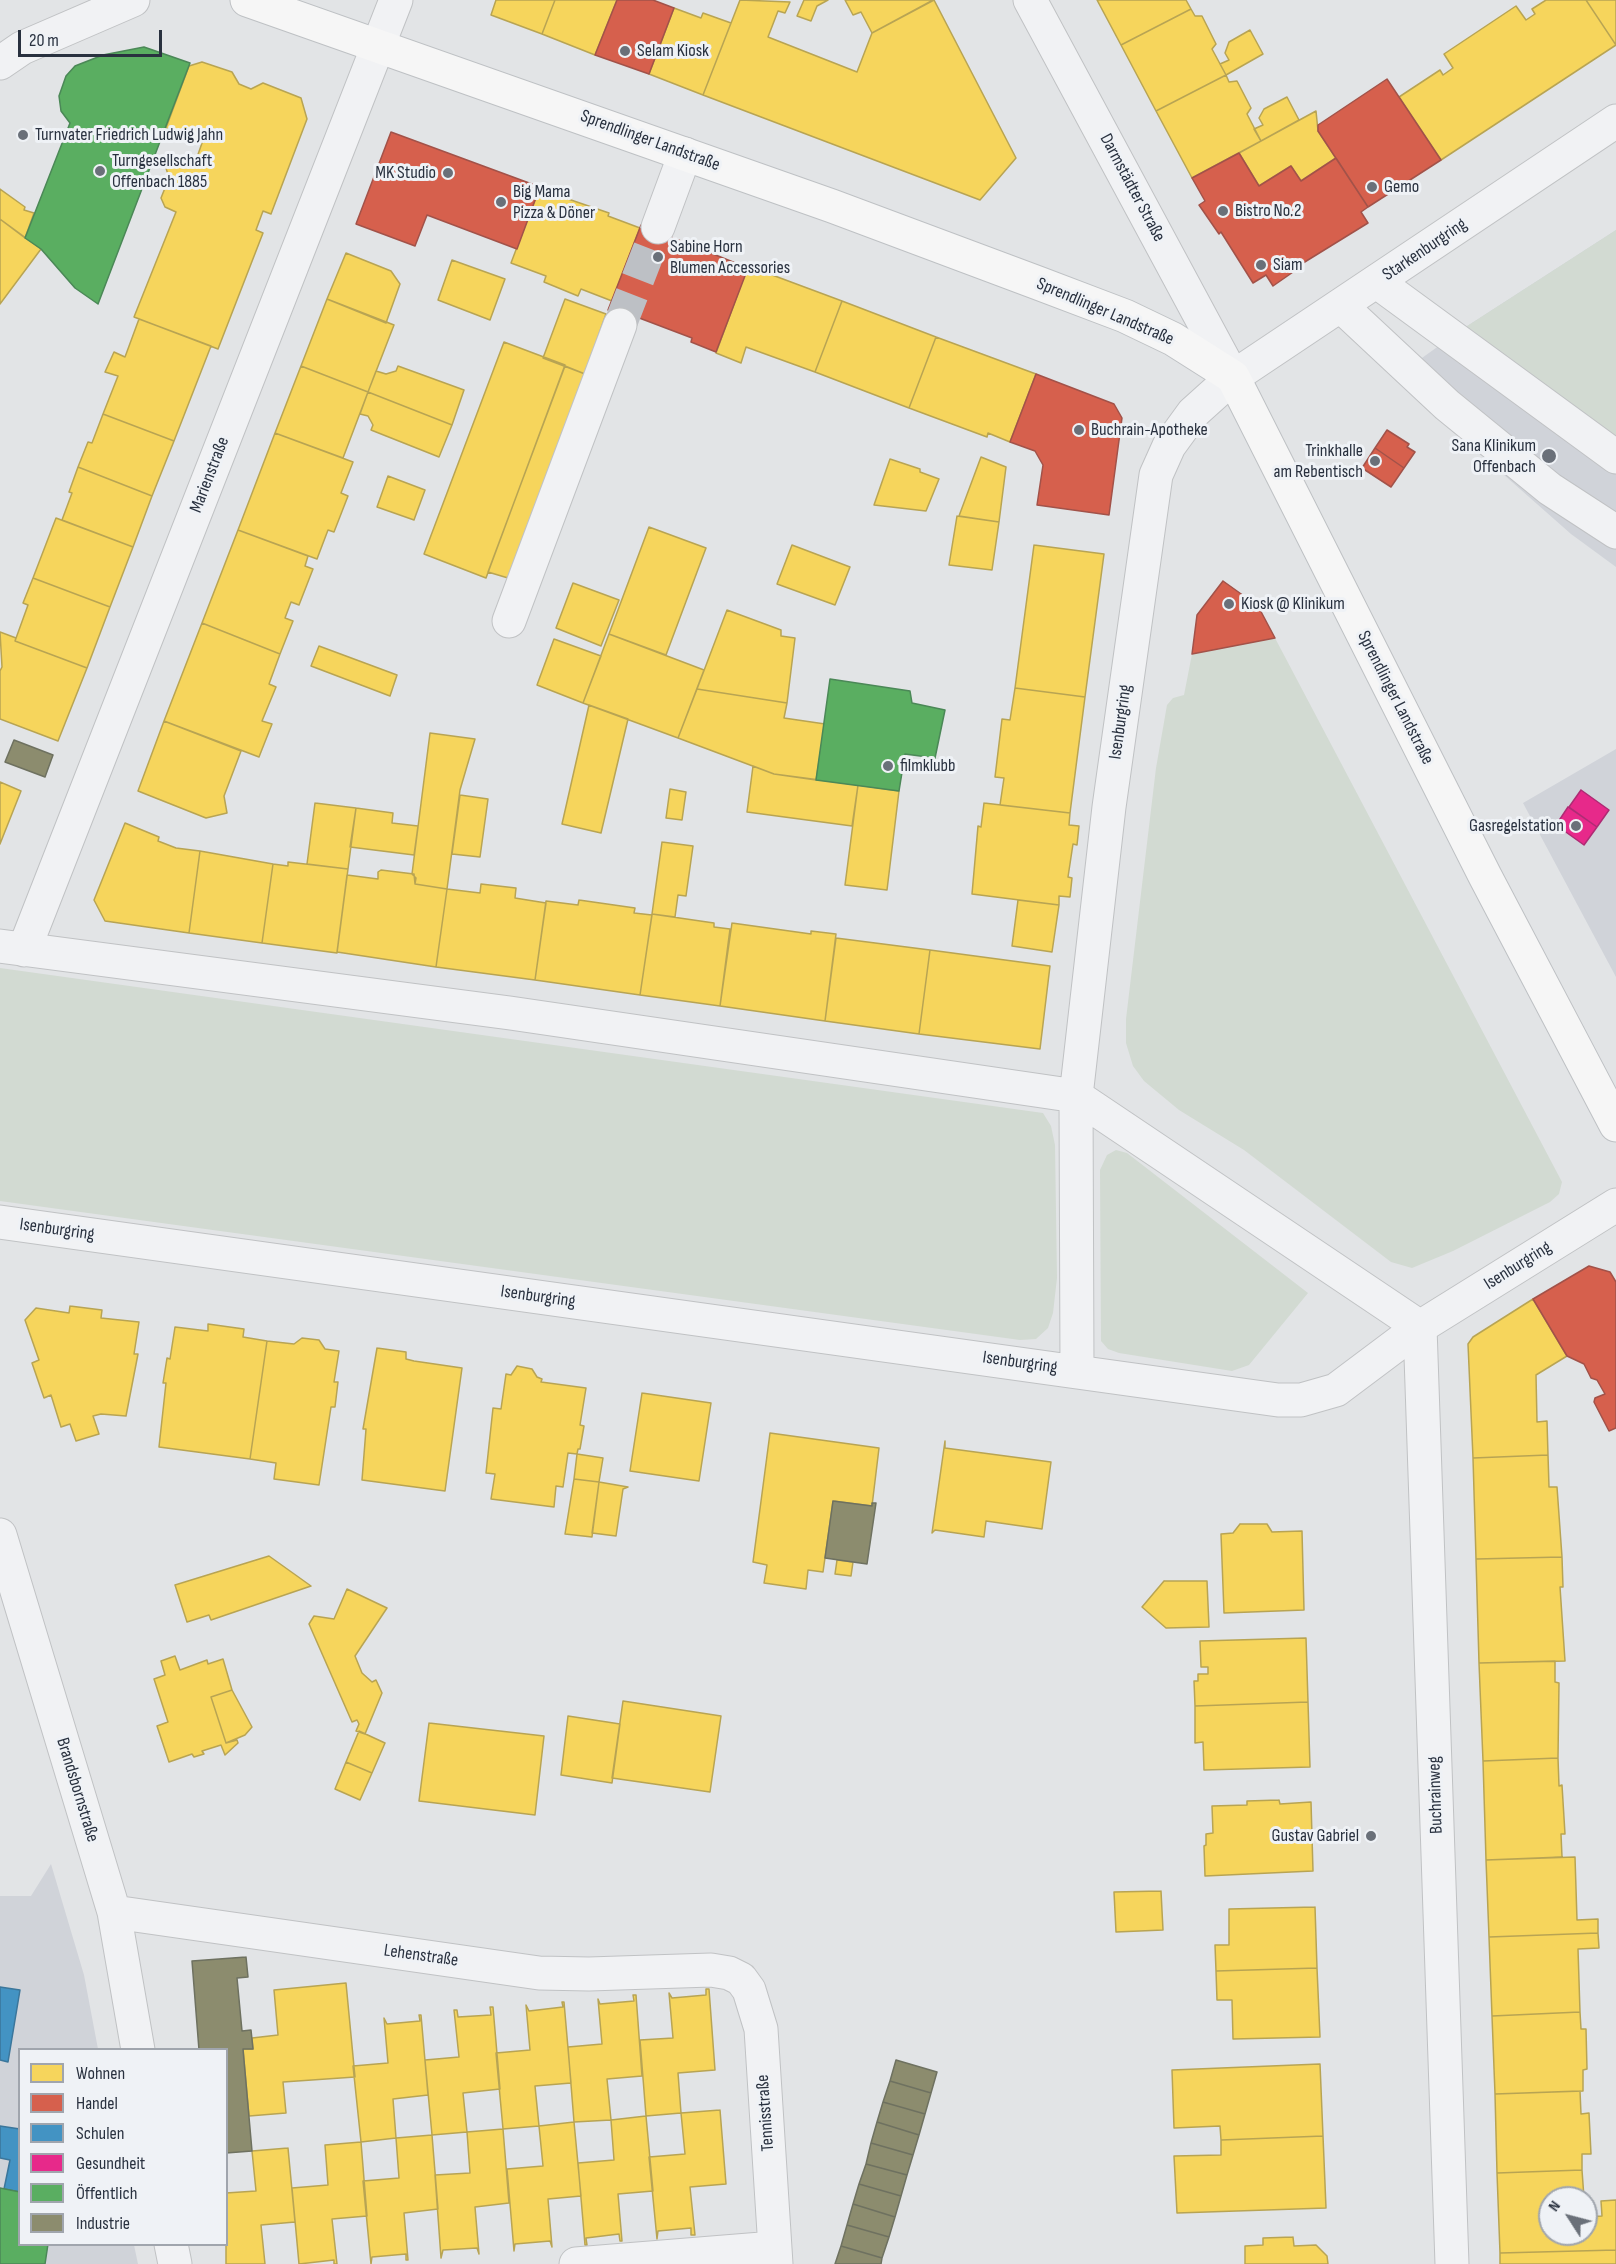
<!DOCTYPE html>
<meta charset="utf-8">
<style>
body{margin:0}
#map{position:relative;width:1616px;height:2264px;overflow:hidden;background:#e2e4e6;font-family:"Sofia Sans Condensed",sans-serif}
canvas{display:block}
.legend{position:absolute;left:18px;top:2048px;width:210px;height:198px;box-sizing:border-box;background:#eff2f6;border:2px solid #a0a5ad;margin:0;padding:8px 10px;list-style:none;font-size:18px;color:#29313f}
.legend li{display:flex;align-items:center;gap:12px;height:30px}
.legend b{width:30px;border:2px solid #a0a5ad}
.north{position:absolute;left:1538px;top:2186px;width:60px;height:60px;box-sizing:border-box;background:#eff2f6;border:2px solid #a0a5ad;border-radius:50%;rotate:306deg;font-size:16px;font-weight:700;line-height:24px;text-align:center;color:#29313f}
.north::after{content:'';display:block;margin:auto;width:21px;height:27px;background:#6a7079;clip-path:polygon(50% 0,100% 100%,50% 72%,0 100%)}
.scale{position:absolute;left:18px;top:30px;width:144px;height:27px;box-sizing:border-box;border:3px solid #29313f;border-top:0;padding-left:8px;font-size:18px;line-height:21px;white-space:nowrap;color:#29313f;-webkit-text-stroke:4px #eff2f6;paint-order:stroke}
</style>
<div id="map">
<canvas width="1616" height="2264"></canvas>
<ul class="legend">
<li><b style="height:16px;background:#f6d55c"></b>Wohnen</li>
<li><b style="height:16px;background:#d6604d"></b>Handel</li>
<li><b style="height:16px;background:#4393c3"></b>Schulen</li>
<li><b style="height:16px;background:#e7298a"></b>Gesundheit</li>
<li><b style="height:16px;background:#5aae61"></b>Öffentlich</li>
<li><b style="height:16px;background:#8c8c6e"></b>Industrie</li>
</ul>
<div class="north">N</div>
<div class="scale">20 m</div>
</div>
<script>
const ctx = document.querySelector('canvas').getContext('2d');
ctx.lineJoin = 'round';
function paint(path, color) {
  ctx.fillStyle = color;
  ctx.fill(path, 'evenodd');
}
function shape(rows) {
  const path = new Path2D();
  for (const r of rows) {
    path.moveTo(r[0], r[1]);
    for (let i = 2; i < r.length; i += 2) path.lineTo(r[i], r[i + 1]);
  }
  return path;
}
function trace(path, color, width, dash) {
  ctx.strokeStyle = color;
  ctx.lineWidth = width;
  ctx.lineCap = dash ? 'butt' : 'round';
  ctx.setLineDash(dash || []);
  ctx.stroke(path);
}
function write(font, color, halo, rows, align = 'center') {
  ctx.font = font + ' "Sofia Sans Condensed",sans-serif';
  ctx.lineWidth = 6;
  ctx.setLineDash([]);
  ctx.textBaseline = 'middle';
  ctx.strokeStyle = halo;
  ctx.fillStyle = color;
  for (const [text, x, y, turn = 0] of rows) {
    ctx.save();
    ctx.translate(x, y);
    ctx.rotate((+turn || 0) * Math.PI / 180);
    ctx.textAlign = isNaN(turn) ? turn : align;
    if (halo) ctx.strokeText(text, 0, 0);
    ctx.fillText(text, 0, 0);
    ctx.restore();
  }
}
const built = shape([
 [1616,230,1616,567,1571,534,1394,378,1461,330],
 [1616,749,1616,977,1523,803],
 [51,1864,84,1975,98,2049,20,2050,20,2244,134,2245,138,2264,0,2264,0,1896,31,1896]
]);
const green = shape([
 [1616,230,1616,437,1461,330],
 [1275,638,1562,1182,1559,1194,1550,1202,1453,1251,1412,1268,1391,1262,1244,1150,1179,1110,1144,1081,1133,1066,1126,1043,1126,1019,1156,768,1167,705,1173,698,1184,695,1192,654],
 [0,968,1043,1113,1051,1126,1055,1145,1057,1278,1053,1313,1048,1328,1036,1339,1020,1340,0,1201],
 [1116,1150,1127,1153,1308,1293,1249,1365,1232,1371,1119,1353,1108,1349,1101,1341,1100,1170,1107,1155]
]);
const homes = shape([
 [496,0,555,0,542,34,491,15,496,0],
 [555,0,617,0,595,55,542,34,555,0],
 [740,0,790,2,785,13,778,11,768,37,857,72,872,33,934,0,1016,158,980,200,703,95,740,0],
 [804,0,828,0,817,6,811,21,797,16,804,0],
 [845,0,933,0,872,33,861,12,853,15,845,0],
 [1097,0,1186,0,1191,9,1121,45,1097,0],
 [1546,0,1586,0,1616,45,1441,160,1399,97,1440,70,1443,75,1453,68,1444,54,1516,6,1526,20,1535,14,1532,9,1546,0],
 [1586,0,1616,0,1616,45,1586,0],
 [674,8,701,18,703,13,731,23,703,95,649,74,674,8],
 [1191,9,1195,16,1202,16,1216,44,1212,49,1226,75,1156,111,1121,45,1191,9],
 [1250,30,1263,54,1226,75,1220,64,1229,60,1225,53,1229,42,1250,30],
 [202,62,232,72,239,84,251,89,263,83,301,98,307,119,271,214,263,211,256,230,263,233,218,349,134,317,176,212,165,207,161,198,169,178,166,168,179,166,182,157,195,163,202,143,166,128,189,66,202,62],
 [1226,75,1229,82,1237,81,1251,108,1247,114,1261,141,1192,178,1156,111,1226,75],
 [1287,97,1299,120,1261,141,1254,129,1263,125,1259,118,1264,109,1287,97],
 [1316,111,1318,131,1336,158,1301,181,1291,166,1259,186,1239,153,1316,111],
 [0,189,25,207,24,210,34,213,25,238,0,219,0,189],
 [539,189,609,213,608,216,640,228,612,301,581,289,578,296,544,282,546,276,511,263,539,189],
 [0,219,41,249,0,304,0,219],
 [346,253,391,271,400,284,386,323,327,299,346,253],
 [452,260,505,279,490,320,438,300,452,260],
 [748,266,842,301,815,372,746,347,741,363,716,353,748,266],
 [327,299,394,325,368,392,301,366,327,299],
 [565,299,606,314,585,374,543,358,565,299],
 [842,301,936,337,909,408,815,372,842,301],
 [139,319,211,346,174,441,103,414,118,376,105,372,114,352,125,357,139,319],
 [936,337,1036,374,1010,442,988,433,987,437,909,408,936,337],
 [504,342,565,365,486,578,424,554,504,342],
 [301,366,368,392,343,458,275,433,301,366],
 [398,366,464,390,452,425,368,392,376,371,386,374,396,371,398,366],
 [565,366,585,374,508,578,488,572,565,366],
 [368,392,452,425,439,457,371,430,373,425,368,416,360,414,368,392],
 [103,414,174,441,152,496,78,467,88,442,92,443,103,414],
 [275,433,353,462,341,493,348,496,334,532,328,530,317,559,238,530,275,433],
 [981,457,1006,467,999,522,959,516,981,457],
 [890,459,920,469,920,472,939,479,926,511,874,505,890,459],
 [78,467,152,496,133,547,62,520,72,493,69,492,78,467],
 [388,476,425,490,414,520,377,507,388,476],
 [957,516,999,522,992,570,949,565,957,516],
 [56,518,133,547,110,607,33,578,56,518],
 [649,527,706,548,666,655,609,634,649,527],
 [238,530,308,556,305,566,313,569,299,605,291,602,285,618,293,621,280,654,202,623,238,530],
 [792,545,850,567,835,605,777,584,792,545],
 [1034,545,1104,554,1085,697,1015,688,1034,545],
 [33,578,110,607,87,668,15,641,28,605,23,603,33,578],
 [573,583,619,600,601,646,556,628,573,583],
 [727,610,781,630,781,636,795,638,787,703,697,689,727,610],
 [202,623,280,654,269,684,276,687,262,721,272,724,259,757,164,721,202,623],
 [0,632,16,638,15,641,87,668,58,741,0,719,0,671,2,667,0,632],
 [609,634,704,670,678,738,583,703,609,634],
 [554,639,601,656,583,703,537,685,554,639],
 [319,646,397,675,390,696,311,666,319,646],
 [1015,688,1085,697,1070,813,1000,805,1004,778,995,777,1002,719,1010,720,1015,688],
 [697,689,787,703,784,718,825,724,816,780,774,774,678,738,697,689],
 [589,705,628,719,601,833,562,824,589,705],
 [164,721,241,751,224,796,227,813,206,818,138,791,164,721],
 [430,733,475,739,460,790,447,889,415,884,416,878,412,874,430,733],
 [753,766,774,774,858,785,852,826,747,812,753,766],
 [0,782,21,791,0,844,0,782],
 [858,785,899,791,887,890,845,885,858,785],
 [670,789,686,792,682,820,666,818,670,789],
 [460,795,488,799,480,857,452,854,460,795],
 [315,803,356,808,348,869,307,864,315,803],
 [984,803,1070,813,1069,825,1079,826,1077,845,1073,844,1068,877,1072,878,1070,897,1059,896,1059,905,972,894,978,826,981,827,984,803],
 [356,808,393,813,392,823,418,826,414,855,350,847,356,808],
 [125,823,159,837,158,841,176,848,200,851,189,933,105,921,94,900,125,823],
 [662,842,693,846,686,896,678,895,675,917,652,914,662,842],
 [200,851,273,864,262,943,189,933,200,851],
 [288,862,348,869,337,953,262,943,273,864,288,866,288,862],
 [381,870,414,874,415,884,447,889,436,967,337,952,347,875,378,879,378,872,381,870],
 [481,884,516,888,515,898,546,903,535,980,436,967,447,889,480,893,481,884],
 [579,900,635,908,634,913,652,915,640,995,535,980,546,901,578,905,579,900],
 [1018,900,1059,905,1052,952,1012,946,1018,900],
 [652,914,714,923,714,927,730,929,720,1006,640,995,652,914],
 [732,923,811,934,811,931,836,934,825,1021,720,1006,732,923],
 [836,938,930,950,919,1034,825,1021,836,938],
 [930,950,1050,966,1040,1049,919,1034,930,950],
 [1533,1299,1567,1356,1536,1375,1537,1422,1547,1421,1548,1455,1473,1458,1468,1344,1473,1337,1533,1299],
 [70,1306,102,1310,101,1318,139,1322,134,1354,138,1354,126,1416,101,1414,93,1416,99,1434,76,1441,70,1424,61,1427,51,1395,44,1398,32,1363,39,1360,25,1320,36,1308,69,1313,70,1306],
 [208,1324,244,1329,243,1337,267,1341,250,1459,159,1447,166,1383,163,1383,167,1358,170,1359,175,1327,208,1331,208,1324],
 [302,1338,319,1340,325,1349,339,1351,334,1382,338,1382,335,1407,331,1407,319,1485,274,1479,276,1463,250,1459,267,1341,294,1344,302,1338],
 [377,1348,406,1352,406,1359,414,1361,462,1368,445,1491,362,1480,366,1429,363,1429,377,1348],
 [517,1366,532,1369,537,1377,542,1379,541,1382,586,1388,580,1425,584,1426,580,1449,578,1449,577,1454,568,1453,563,1487,556,1486,554,1507,491,1499,495,1474,486,1473,493,1408,501,1409,506,1374,511,1375,517,1366],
 [642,1393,711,1403,699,1481,630,1471,642,1393],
 [770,1433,879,1448,872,1506,833,1501,823,1572,808,1570,806,1589,764,1583,767,1565,753,1562,770,1433],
 [945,1441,945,1448,1051,1462,1042,1529,986,1521,984,1537,935,1530,932,1533,945,1441],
 [577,1454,603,1458,599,1482,574,1479,577,1454],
 [1548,1455,1549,1487,1557,1487,1562,1557,1476,1559,1473,1458,1548,1455],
 [574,1479,599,1482,592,1537,565,1534,574,1479],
 [599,1482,628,1487,623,1489,616,1536,592,1533,599,1482],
 [1240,1524,1267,1524,1272,1532,1302,1531,1304,1610,1224,1613,1221,1534,1233,1533,1240,1524],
 [269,1556,311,1586,211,1620,209,1615,187,1622,175,1585,269,1556],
 [1562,1557,1563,1587,1560,1587,1565,1661,1479,1663,1476,1559,1562,1557],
 [837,1560,853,1562,851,1576,835,1574,837,1560],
 [1164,1581,1207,1581,1209,1627,1166,1628,1142,1607,1164,1581],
 [347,1589,387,1608,355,1656,362,1673,372,1682,376,1680,382,1693,365,1734,356,1731,359,1724,357,1720,352,1722,309,1624,314,1616,334,1619,347,1589],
 [1306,1638,1308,1702,1195,1706,1194,1681,1198,1681,1198,1674,1208,1674,1208,1667,1201,1667,1200,1641,1306,1638],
 [175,1656,180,1670,207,1660,208,1664,223,1659,232,1690,211,1697,226,1743,237,1740,238,1743,225,1755,221,1745,202,1751,204,1754,194,1757,192,1754,169,1762,157,1726,168,1722,154,1679,165,1675,161,1661,175,1656],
 [1555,1661,1555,1682,1559,1683,1558,1758,1483,1761,1479,1663,1555,1661],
 [232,1690,252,1727,245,1735,226,1743,211,1697,232,1690],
 [623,1701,721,1716,710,1792,612,1778,623,1701],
 [1308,1702,1310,1767,1204,1770,1203,1742,1195,1743,1195,1706,1308,1702],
 [568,1716,620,1724,612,1783,561,1775,568,1716],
 [429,1723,544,1736,535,1815,419,1801,429,1723],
 [359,1731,385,1743,372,1773,346,1762,359,1731],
 [1558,1758,1559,1786,1562,1785,1565,1834,1561,1834,1562,1857,1486,1860,1483,1761,1558,1758],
 [346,1762,372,1773,360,1800,335,1789,346,1762],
 [1279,1800,1280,1804,1311,1802,1313,1871,1205,1876,1204,1846,1206,1845,1206,1834,1213,1833,1212,1806,1247,1805,1247,1801,1279,1800],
 [1575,1857,1577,1920,1598,1919,1598,1933,1489,1937,1486,1860,1575,1857],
 [1161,1891,1163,1930,1116,1932,1114,1892,1161,1891],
 [1315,1907,1317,1968,1216,1971,1215,1945,1229,1945,1229,1909,1315,1907],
 [1598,1933,1599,1948,1578,1949,1580,2012,1492,2016,1489,1937,1598,1933],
 [1317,1968,1320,2037,1233,2039,1232,2000,1217,2000,1216,1971,1317,1968],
 [346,1983,355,2077,283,2082,286,2113,249,2116,243,2049,253,2049,252,2038,278,2035,274,1990,346,1983],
 [706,1989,709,1989,715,2070,678,2073,681,2113,646,2116,640,2040,673,2038,669,1993,672,1998,706,1995,706,1989],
 [633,1995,636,1995,642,2076,607,2079,611,2120,574,2122,568,2047,602,2044,598,1999,600,2004,634,2001,633,1995],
 [562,2002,564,2002,571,2083,535,2086,539,2126,503,2129,496,2053,530,2050,526,2005,529,2011,563,2007,562,2002],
 [490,2007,493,2007,500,2089,463,2093,467,2132,432,2135,425,2060,459,2057,454,2010,457,2010,458,2017,491,2015,490,2007],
 [1580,2012,1581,2029,1586,2029,1587,2069,1583,2070,1583,2091,1495,2094,1492,2016,1580,2012],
 [419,2015,421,2015,428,2095,393,2099,396,2138,361,2142,353,2066,388,2063,384,2018,387,2024,420,2021,419,2015],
 [1320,2064,1323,2136,1221,2140,1220,2126,1174,2128,1172,2070,1320,2064],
 [1580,2091,1581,2114,1589,2113,1591,2154,1582,2154,1582,2170,1497,2173,1495,2094,1580,2091],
 [720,2110,726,2184,690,2187,695,2235,691,2235,691,2228,658,2231,657,2239,649,2157,685,2154,681,2113,720,2110],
 [646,2116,653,2191,618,2194,622,2241,620,2241,619,2234,586,2238,587,2245,585,2245,578,2163,614,2160,611,2120,646,2116],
 [574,2122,581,2196,548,2199,552,2247,550,2241,515,2244,514,2251,507,2169,543,2166,539,2126,574,2122],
 [503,2129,509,2203,475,2207,479,2254,477,2248,443,2250,441,2258,435,2175,470,2173,467,2132,503,2129],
 [432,2135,438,2209,404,2213,408,2260,406,2260,406,2254,372,2257,371,2264,363,2181,399,2178,396,2138,432,2135],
 [1323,2136,1326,2208,1177,2213,1174,2156,1221,2155,1221,2140,1323,2136],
 [361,2142,367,2216,332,2219,337,2264,334,2264,334,2260,299,2264,292,2188,328,2185,325,2145,361,2142],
 [288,2148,295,2222,261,2225,265,2264,226,2264,226,2193,256,2191,252,2151,288,2148],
 [1582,2170,1584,2198,1550,2198,1550,2234,1586,2234,1586,2217,1602,2216,1601,2201,1616,2200,1616,2250,1500,2253,1497,2173,1582,2170],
 [1293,2237,1294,2246,1316,2245,1327,2256,1328,2264,1245,2264,1245,2246,1263,2245,1263,2238,1293,2237],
 [1616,2250,1616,2264,1500,2264,1500,2253,1616,2250]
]);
const shops = shape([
 [617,0,653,0,674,8,649,74,595,55,617,0],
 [1387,79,1441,160,1368,207,1318,131,1318,125,1387,79],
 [391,132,540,187,517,249,427,215,415,246,356,224,391,132],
 [1239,153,1259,186,1291,166,1301,181,1336,158,1368,207,1361,212,1368,223,1295,268,1296,270,1273,286,1266,275,1253,283,1221,232,1219,234,1199,205,1205,201,1192,178,1239,153],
 [641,225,748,268,716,352,691,342,692,338,634,316,633,320,608,310,641,225],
 [1036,374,1114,404,1122,418,1109,515,1037,505,1043,465,1035,451,1010,442,1036,374],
 [1387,430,1409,444,1407,447,1415,452,1404,468,1375,448,1387,430],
 [1375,448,1404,468,1391,487,1362,468,1375,448],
 [1223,581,1258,606,1275,638,1192,654,1197,615,1223,581],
 [1589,1266,1610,1272,1616,1282,1616,1428,1609,1431,1594,1402,1595,1398,1605,1394,1597,1380,1591,1378,1584,1364,1567,1356,1533,1299,1589,1266]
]);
const schools = shape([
 [0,1987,20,1990,8,2062,0,2060,0,1987],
 [0,2126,20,2129,20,2192,4,2189,10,2160,0,2158,0,2126]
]);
const health = shape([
 [1581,790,1609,810,1597,827,1569,807,1581,790],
 [1568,807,1597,827,1584,845,1556,825,1568,807]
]);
const public = shape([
 [144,47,190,63,98,304,75,288,41,249,25,238,70,123,61,111,59,96,66,76,75,66,103,55,144,47],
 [830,679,910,691,912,703,945,710,935,758,905,754,899,791,816,780,830,679],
 [0,2188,20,2192,20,2244,48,2244,45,2264,0,2264,0,2188]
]);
const industry = shape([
 [14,740,53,755,45,777,5,762,14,740],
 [833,1501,872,1506,872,1503,876,1503,867,1564,825,1558,833,1501],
 [246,1957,248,1977,237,1978,242,2031,251,2030,253,2049,243,2049,252,2151,226,2153,226,2050,199,2050,192,1961,246,1957],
 [896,2060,937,2072,931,2093,890,2081,896,2060],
 [890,2081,931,2093,925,2114,883,2102,890,2081],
 [883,2102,925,2114,919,2135,877,2122,883,2102],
 [877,2122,919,2135,913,2155,871,2143,877,2122],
 [871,2143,913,2155,907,2175,866,2164,871,2143],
 [866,2164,907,2175,901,2196,859,2184,866,2164],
 [859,2184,901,2196,895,2217,853,2204,859,2184],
 [853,2204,895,2217,889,2237,847,2225,853,2204],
 [847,2225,889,2237,882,2258,841,2246,847,2225],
 [841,2246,882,2258,881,2264,835,2264,841,2246]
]);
const minorTunnel = shape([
 [620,325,658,227]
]);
const minor = shape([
 [1030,0,1233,377],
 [0,63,22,48,133,0],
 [658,227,685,154],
 [1377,282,1616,457],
 [1341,306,1447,405,1550,489,1616,532],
 [509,621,620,325],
 [0,946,510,1013,1076,1096,1420,1327,1452,2264],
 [24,950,396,0],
 [0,1222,1278,1400,1301,1400,1336,1390,1420,1327,1616,1205],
 [1077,1371,1076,1096,1109,807,1156,475,1169,446,1193,413,1233,377,1616,121],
 [0,1535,114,1912,138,2050],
 [114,1912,539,1973,589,1974,711,1970,729,1973,741,1979,749,1990,761,2029,776,2264],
 [171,2244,175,2264],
 [576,2264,774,2248]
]);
const major = shape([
 [247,0,832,206,1038,283,1125,316,1173,339,1233,377,1485,876,1616,1125]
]);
const markers = [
 [625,51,6,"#6a7079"],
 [23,135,6,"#6a7079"],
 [100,171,6,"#6a7079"],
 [448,173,6,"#6a7079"],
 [1372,187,6,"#6a7079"],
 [501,202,6,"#6a7079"],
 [1223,211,6,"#6a7079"],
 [658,257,6,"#6a7079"],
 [1261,265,6,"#6a7079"],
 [1079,430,6,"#6a7079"],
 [1549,456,8,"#6a7079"],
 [1375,461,6,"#6a7079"],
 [1229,604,6,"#6a7079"],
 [888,766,6,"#6a7079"],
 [1576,826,6,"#6a7079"],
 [1371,1836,6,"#6a7079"]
];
const poiNames = [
 ["Selam Kiosk",637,51],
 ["Turnvater Friedrich Ludwig Jahn",35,135],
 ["Turngesellschaft",112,161],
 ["Offenbach 1885",112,182],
 ["MK Studio",436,173,"right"],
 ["Gemo",1384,187],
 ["Big Mama",513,192],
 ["Pizza & Döner",513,213],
 ["Bistro No.2",1235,211],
 ["Sabine Horn",670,247],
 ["Blumen Accessories",670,268],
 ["Siam",1273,265],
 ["Buchrain-Apotheke",1091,430],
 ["Sana Klinikum",1536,446,"right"],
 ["Offenbach",1536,467,"right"],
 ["Trinkhalle",1363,451,"right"],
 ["am Rebentisch",1363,472,"right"],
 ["Kiosk @ Klinikum",1241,604],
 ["filmklubb",900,766],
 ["Gasregelstation",1564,826,"right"],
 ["Gustav Gabriel",1359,1836,"right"]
];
const streetNames = [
 ["Sprendlinger Landstraße",650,141,20],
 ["Darmstädter Straße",1132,188,62],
 ["Starkenburgring",1425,250,-34],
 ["Sprendlinger Landstraße",1105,312,23],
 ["Marienstraße",210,475,-69],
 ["Sprendlinger Landstraße",1395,698,63],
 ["Isenburgring",1121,722,-82],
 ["Isenburgring",57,1230,8],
 ["Isenburgring",1518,1266,-32],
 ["Isenburgring",538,1297,8],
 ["Isenburgring",1020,1363,8],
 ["Brandsbornstraße",77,1790,73],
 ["Buchrainweg",1436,1795,-92],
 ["Lehenstraße",421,1956,8],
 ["Tennisstraße",766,2113,-94]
];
paint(built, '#d0d3d9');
paint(green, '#d2dad2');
paint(homes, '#f6d55c');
trace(homes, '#b8a453', 1.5);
paint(shops, '#d6604d');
trace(shops, '#a25249', 1.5);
paint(schools, '#4393c3');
trace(schools, '#3b769b', 1.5);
paint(health, '#e7298a');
trace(health, '#ae2b74', 1.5);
paint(public, '#5aae61');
trace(public, '#4b8857', 1.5);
paint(industry, '#8c8c6e');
trace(industry, '#6e7160', 1.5);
trace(minorTunnel, '#bdc0c5', 33, [33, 16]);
trace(minor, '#c0c2c4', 35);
trace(major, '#bec1c4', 35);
trace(minor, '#f1f2f4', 33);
trace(major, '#f6f6f6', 33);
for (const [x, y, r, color] of markers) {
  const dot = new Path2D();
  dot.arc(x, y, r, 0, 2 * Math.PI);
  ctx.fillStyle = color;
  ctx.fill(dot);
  trace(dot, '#eff2f6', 2);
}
write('18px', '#29313f', '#eff2f6', poiNames, 'left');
write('18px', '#29313f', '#eff2f6', streetNames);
</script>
